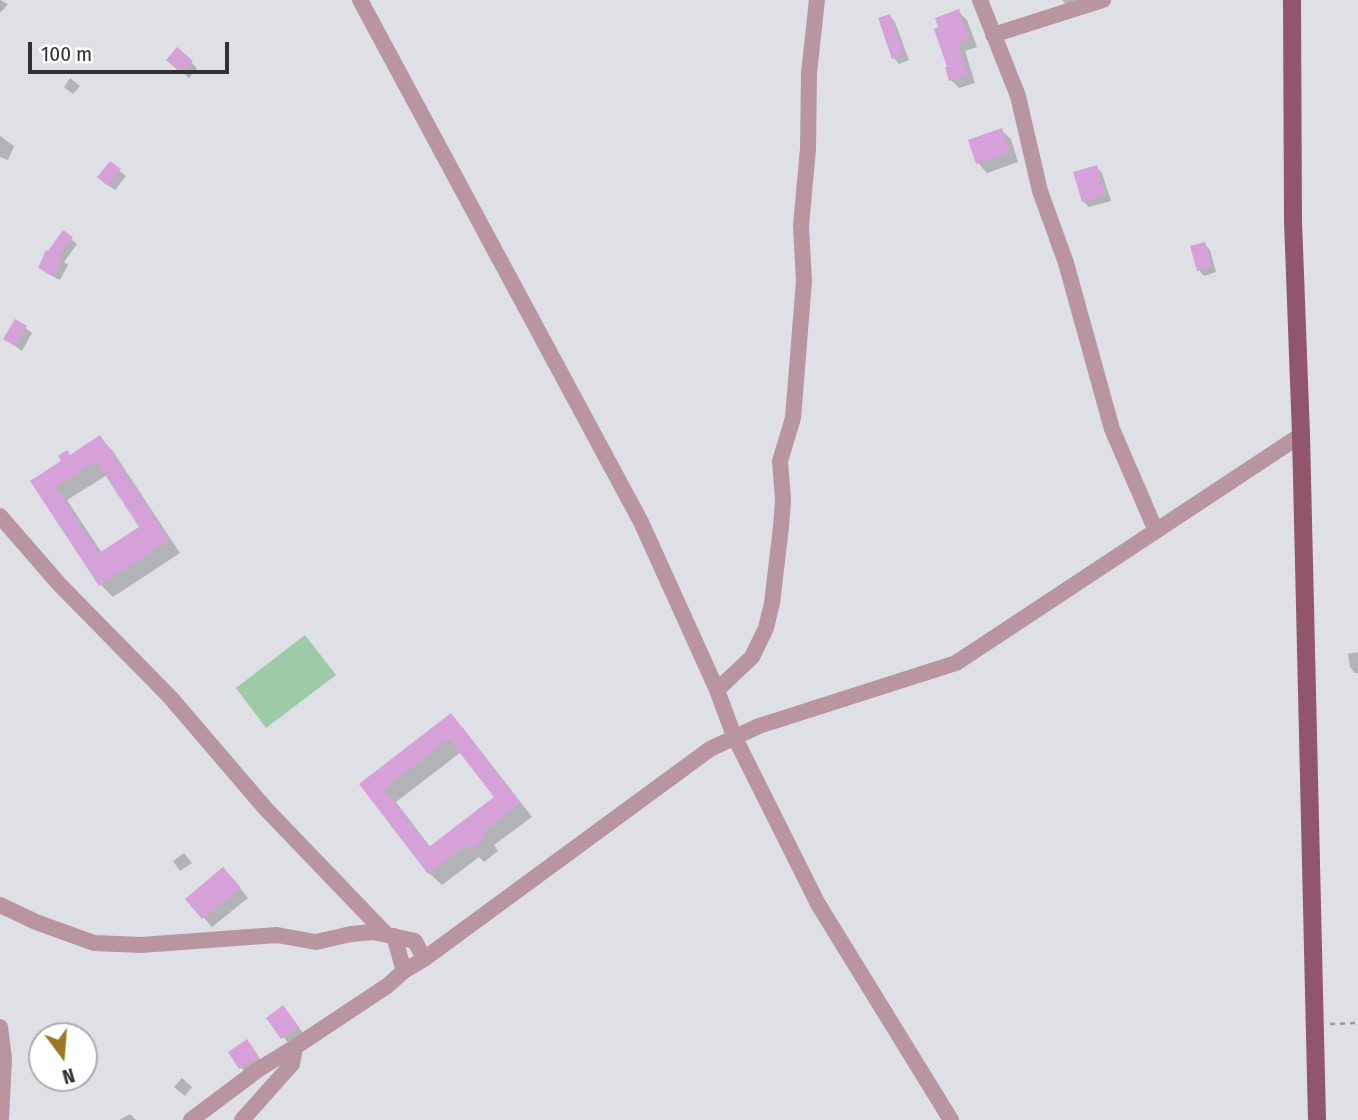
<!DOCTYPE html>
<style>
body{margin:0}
#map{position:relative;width:1358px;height:1120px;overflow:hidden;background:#dfe0e5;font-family:"Fira Sans Condensed",sans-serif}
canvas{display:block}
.north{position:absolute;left:28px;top:1022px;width:70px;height:70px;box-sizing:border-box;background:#fff;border:2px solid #adadad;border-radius:50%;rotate:164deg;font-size:19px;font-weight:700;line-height:28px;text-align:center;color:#313133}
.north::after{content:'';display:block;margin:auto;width:24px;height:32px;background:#9d7723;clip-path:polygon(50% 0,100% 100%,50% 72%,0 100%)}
.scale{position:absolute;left:28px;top:42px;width:201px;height:32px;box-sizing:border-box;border:4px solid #313133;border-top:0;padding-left:9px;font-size:21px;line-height:24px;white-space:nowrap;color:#313133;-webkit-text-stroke:5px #fff;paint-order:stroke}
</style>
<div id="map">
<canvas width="1358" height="1120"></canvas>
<div class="north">N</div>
<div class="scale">100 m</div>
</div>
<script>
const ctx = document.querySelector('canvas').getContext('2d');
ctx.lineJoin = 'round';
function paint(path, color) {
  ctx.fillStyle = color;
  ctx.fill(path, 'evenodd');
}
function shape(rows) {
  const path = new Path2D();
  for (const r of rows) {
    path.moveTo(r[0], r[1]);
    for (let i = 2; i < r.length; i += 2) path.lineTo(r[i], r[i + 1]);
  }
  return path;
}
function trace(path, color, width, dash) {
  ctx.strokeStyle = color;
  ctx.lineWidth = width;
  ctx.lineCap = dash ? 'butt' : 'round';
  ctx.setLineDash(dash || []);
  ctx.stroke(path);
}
const green = shape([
 [305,635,336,675,266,728,236,688]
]);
const shadow = shape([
 [0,0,8,4,1,12,0,11],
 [1062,0,1075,0,1077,5,1068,7],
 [958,11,967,20,977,47,965,51,975,83,959,88,951,80,950,68],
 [890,16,895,22,909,60,899,64,894,58],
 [177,50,197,68,189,78,169,60],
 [70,78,80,86,73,94,64,87],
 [1001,130,1011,139,1018,162,987,173,978,163,970,141],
 [0,136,14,146,8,160,0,157],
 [110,163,126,176,115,190,105,183],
 [1096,167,1102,173,1111,201,1089,207,1083,201],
 [71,239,77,244,64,262,68,265,60,280,46,273,40,267],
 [1205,244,1210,250,1216,272,1204,276,1199,270],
 [16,321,32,333,22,351,6,339],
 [100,438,112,450,180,553,113,597,101,585,33,482],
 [107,475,142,527,102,553,67,500],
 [1358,652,1358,673,1355,673,1350,667,1348,654],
 [451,716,463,728,532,817,494,845,498,851,484,862,479,857,442,885,429,873,361,784],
 [461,752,496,798,431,848,396,802],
 [184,853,192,863,180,871,173,861],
 [232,878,248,898,212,927,187,899],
 [289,1014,303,1033,289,1044,268,1018],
 [247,1042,263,1063,246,1074,230,1052],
 [182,1078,192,1087,185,1096,174,1087],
 [130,1114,136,1120,119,1120]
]);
const building = shape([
 [959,9,969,39,958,43,968,75,949,81,945,67,947,67,934,29,938,27,935,18],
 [890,14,904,55,892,59,878,18],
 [177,47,193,61,182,74,166,60],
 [1002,128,1010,153,976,164,968,140],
 [110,161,121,169,108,186,97,177],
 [1097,165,1106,195,1082,202,1073,172],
 [63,230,73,237,59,256,63,258,54,276,38,268,46,250,48,251],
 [1205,242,1212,267,1197,271,1190,246],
 [15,319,27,326,15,346,3,339],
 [100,435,169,540,99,586,30,481,61,461,58,456,67,450,70,455],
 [96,461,139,527,99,553,56,487],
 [451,713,520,803,483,832,487,837,470,851,466,845,428,874,359,784],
 [449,739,494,797,429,847,384,789],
 [223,867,241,888,202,919,185,899],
 [283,1005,299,1027,281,1039,266,1018],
 [247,1039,259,1057,239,1069,228,1052]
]);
const path = shape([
 [1330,1024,1358,1023]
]);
const minor = shape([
 [360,0,641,522,717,690,734,736,818,904,951,1120],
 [980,0,1018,96,1040,191,1066,263,1112,429,1156,531],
 [993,35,1103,0],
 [0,516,59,584,170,697,265,808,386,934],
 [717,690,752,657,766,628,772,603,781,527,783,500,780,461,793,418,804,281,801,226,808,149,809,73,817,0],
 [0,905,36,922,94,943,141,945,277,935,316,942,351,934,373,932,415,941,424,959],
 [394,936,404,971],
 [0,1027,4,1058,1,1120],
 [191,1120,259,1069,295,1047],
 [242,1120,292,1064,295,1047,387,986,404,971,424,959,710,749,759,726,956,663,1301,435]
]);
const primary = shape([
 [1292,0,1293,221,1301,435,1317,1120]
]);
paint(green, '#9dcba8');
paint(shadow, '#0003');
paint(building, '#d6a0d8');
trace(path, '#98999d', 2.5, [5, 5]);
trace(minor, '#b895a1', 16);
trace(primary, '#91566c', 18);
</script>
